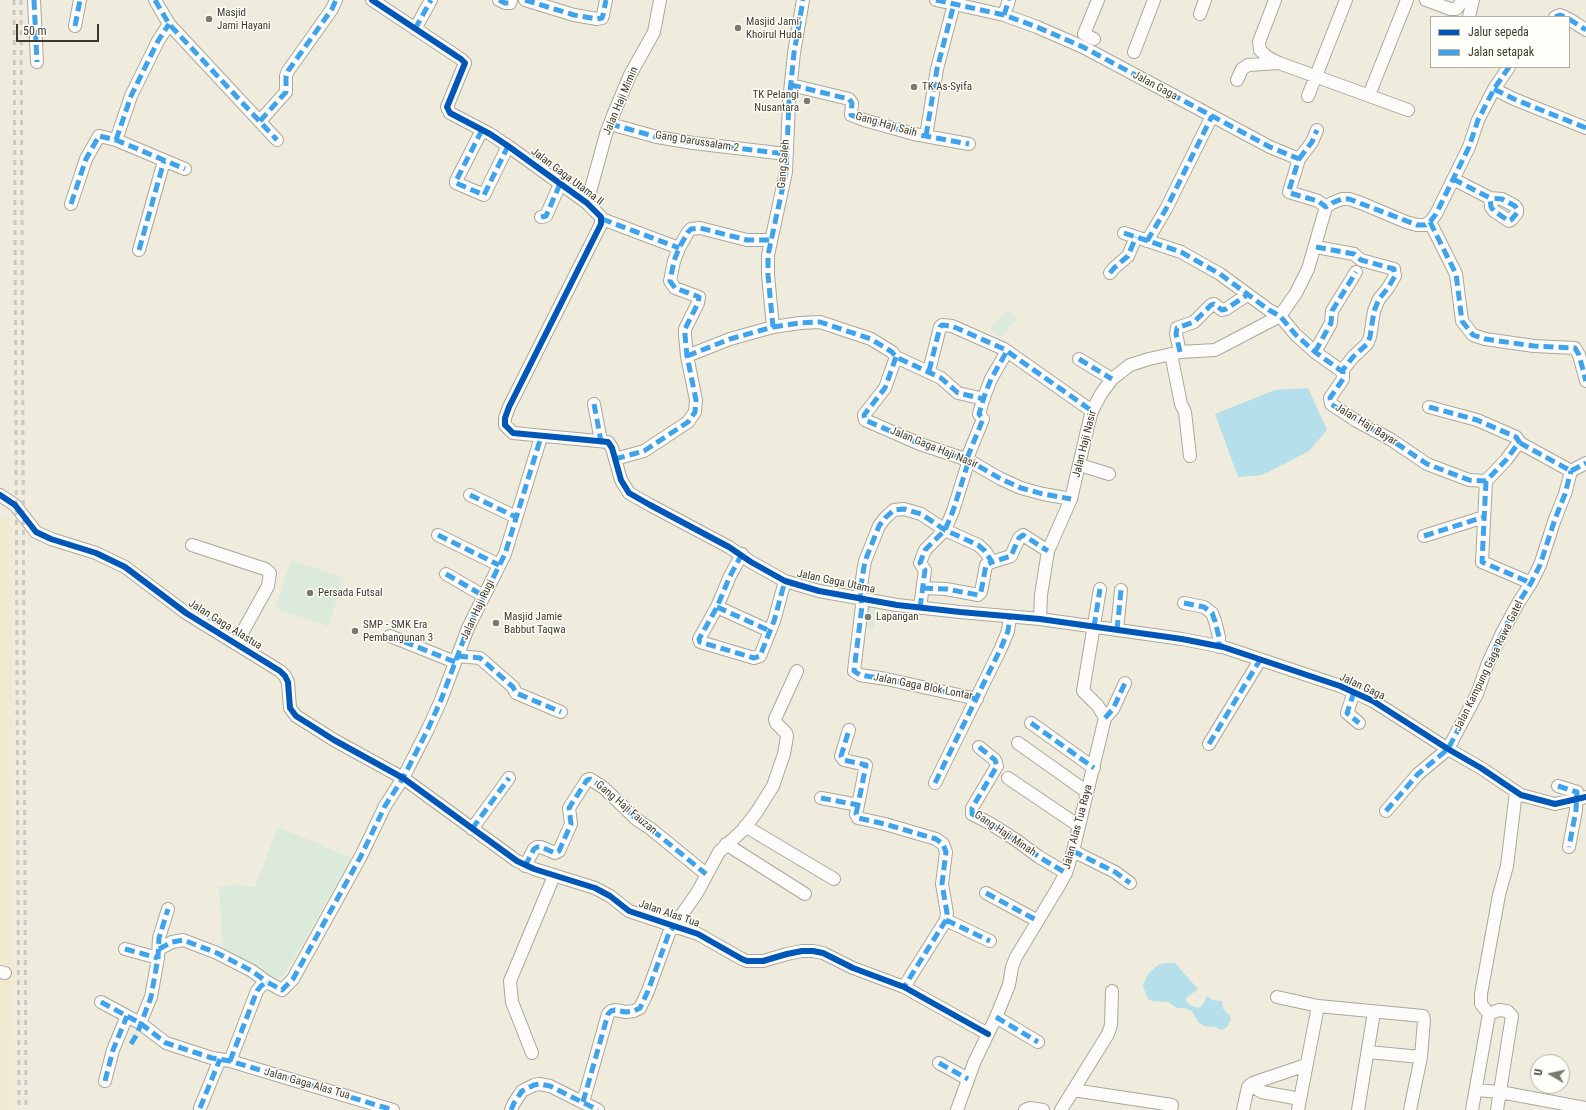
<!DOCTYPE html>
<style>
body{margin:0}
#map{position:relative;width:1586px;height:1110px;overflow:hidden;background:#efecdd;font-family:"Roboto Condensed",sans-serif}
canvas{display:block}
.legend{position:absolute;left:1430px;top:16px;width:140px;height:52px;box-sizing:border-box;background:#fffef8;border:1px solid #b1b0a8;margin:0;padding:5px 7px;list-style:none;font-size:12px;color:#3c3a2f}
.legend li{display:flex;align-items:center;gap:8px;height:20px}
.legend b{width:20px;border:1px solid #b1b0a8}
.north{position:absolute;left:1530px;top:1054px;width:40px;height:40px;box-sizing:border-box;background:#fffef8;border:1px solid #b1b0a8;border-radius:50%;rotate:279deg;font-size:11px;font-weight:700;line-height:16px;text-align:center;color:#3c3a2f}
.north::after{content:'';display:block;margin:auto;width:14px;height:18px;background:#7b786c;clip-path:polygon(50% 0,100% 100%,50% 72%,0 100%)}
.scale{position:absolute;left:16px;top:24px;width:83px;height:18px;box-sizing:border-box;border:2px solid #3c3a2f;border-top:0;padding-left:5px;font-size:12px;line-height:14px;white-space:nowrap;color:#3c3a2f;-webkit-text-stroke:3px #fffef8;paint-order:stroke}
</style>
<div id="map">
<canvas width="1586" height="1110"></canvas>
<ul class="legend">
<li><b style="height:5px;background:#0057b8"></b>Jalur sepeda</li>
<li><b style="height:5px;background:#3fa3eb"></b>Jalan setapak</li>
</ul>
<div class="north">U</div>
<div class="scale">50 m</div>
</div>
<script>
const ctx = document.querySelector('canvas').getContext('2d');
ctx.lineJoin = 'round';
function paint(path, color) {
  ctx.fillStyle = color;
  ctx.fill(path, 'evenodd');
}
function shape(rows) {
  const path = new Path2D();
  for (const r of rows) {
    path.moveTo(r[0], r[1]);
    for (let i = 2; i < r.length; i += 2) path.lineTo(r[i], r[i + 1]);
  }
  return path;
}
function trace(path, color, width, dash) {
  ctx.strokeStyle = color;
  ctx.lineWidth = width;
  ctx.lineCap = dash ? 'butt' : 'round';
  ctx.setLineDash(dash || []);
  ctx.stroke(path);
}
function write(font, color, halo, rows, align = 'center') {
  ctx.font = font + ' "Roboto Condensed",sans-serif';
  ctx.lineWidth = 3;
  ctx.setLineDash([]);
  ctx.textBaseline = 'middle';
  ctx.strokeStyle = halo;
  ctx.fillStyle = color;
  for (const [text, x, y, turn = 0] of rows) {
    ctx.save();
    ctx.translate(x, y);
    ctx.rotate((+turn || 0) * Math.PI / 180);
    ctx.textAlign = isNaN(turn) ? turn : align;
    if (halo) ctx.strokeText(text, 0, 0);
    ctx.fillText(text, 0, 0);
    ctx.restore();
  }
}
const built = shape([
 [0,517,12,518,14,1110,0,1110]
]);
const green = shape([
 [1008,310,1017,319,1000,338,990,328],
 [291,560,344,578,328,626,275,608],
 [863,606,876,608,874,627,860,625],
 [278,827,352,858,284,975,274,982,224,963,219,887,236,885,255,887]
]);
const water = shape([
 [1308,388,1327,430,1309,451,1262,475,1238,477,1215,414,1275,390],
 [1164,963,1175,963,1198,989,1186,998,1186,1001,1190,1005,1198,1008,1202,1006,1207,996,1212,1000,1222,1001,1223,1009,1230,1016,1231,1019,1227,1027,1221,1030,1215,1027,1204,1026,1198,1022,1192,1011,1184,1008,1177,1008,1168,1002,1153,1001,1148,999,1143,986,1148,974,1158,965]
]);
const minor = shape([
 [34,0,37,62],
 [155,0,169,24,277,140],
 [372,0,461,59,465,63,447,107,450,113,490,134,508,146,587,203,601,217,601,224,509,407,505,418,505,425,513,433,608,442,612,448,621,480,629,493,650,505,729,547,751,562,785,581,819,591,897,605,960,612,1040,619,1182,639,1223,647,1340,686,1373,701,1448,749,1481,768,1521,795,1555,804,1586,797],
 [499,0,505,3,510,3,511,0],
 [525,0,574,15,597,19,602,18,603,15,606,0],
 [936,0,1004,15,1037,27,1083,47,1270,147,1299,159,1289,192,1318,201,1326,207],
 [1275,0,1259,42,1260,50,1267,57,1279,63,1408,110],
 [1426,0,1450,9,1456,9,1460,4,1462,0],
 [1200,14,1205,0],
 [1004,15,1009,0],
 [1469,17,1473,0],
 [1555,17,1560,15,1565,17],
 [1569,19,1586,30],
 [75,26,80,0],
 [415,29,431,0],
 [1094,39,1084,34,1098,0],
 [1134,52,1154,0],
 [1237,80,1242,69,1248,65,1278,63],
 [791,85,849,99,852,103,851,115,864,120,914,134,969,144],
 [1494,89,1514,99,1586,128],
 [1369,95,1407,0],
 [1308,96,1346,0],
 [260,121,286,92,286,76,288,71,332,9,336,0],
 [610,124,657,137,693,143,786,154],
 [482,130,456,181,456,183,484,195,508,146],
 [926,136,937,69,954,4],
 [116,140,131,96,158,41,169,24],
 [1299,159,1312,142,1317,130],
 [1453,179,1490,198,1491,207,1494,211,1509,221,1511,220,1517,213,1517,209,1515,206,1502,199,1490,198],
 [587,203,606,134,614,113,630,75,654,32,660,0],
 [71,204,86,159,99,136,116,140,185,169],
 [1326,207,1332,203,1342,199,1349,199,1361,203,1406,222,1417,225,1425,225,1430,222,1436,214,1469,147,1478,120,1494,89,1509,67],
 [541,217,546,216,560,184],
 [602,219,679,248],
 [1430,222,1456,274,1462,321,1473,335,1485,339,1534,346,1575,348,1579,355,1586,381],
 [1124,233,1181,252,1220,274,1269,310,1280,316,1296,335,1315,352,1343,372,1343,379,1330,398,1331,404,1355,420,1390,439,1427,464,1469,480,1486,481,1506,460,1517,445,1520,443,1571,471],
 [1147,241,1166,209,1212,116],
 [1316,247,1354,254,1361,260,1394,269,1394,271,1395,276,1388,288,1379,299,1374,311,1370,337,1367,344,1353,357,1342,371],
 [139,250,164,161],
 [1110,273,1114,268,1128,256,1136,237],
 [773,327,800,323,820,322,871,339,892,352,896,357,941,378,958,393,984,399],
 [1180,352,1176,334,1177,328,1194,322,1211,305,1214,304,1222,310,1226,309,1247,295],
 [1315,352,1331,323,1332,311,1356,272],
 [1171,354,1181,404,1185,412,1190,456],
 [687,356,730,339,773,327,768,275,768,255,786,172,789,102,794,53,803,0],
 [896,357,885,388,864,415,865,420,920,444,968,460,1001,479,1021,488,1043,494,1071,499],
 [1079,359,1112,379],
 [929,371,940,327,942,325,952,326,1004,349,1092,411],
 [594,404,601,441],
 [1429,407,1477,420,1516,437,1520,443],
 [615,459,644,451,688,422,695,412,696,400,687,356,685,335,685,329,698,303,699,297,675,288,670,281,674,261,679,248,688,232,691,229,700,228,747,240,771,240],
 [1080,465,1109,474],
 [1571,471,1586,463],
 [1486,481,1482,562,1531,583],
 [0,495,15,505,36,532,51,539,96,553,125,567,186,613,280,671,285,676,288,682,290,708,296,716,334,740,403,778,517,861,534,869,595,888,610,896,629,911,698,934,742,959,747,961,763,961,787,954,802,951,813,951,823,953,853,968,904,987,988,1034],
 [470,495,516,517],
 [438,535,499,565],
 [1424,536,1484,517],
 [192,545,265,569,270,573,268,586,236,644],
 [742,554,730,576,717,607,699,639,700,642,754,658,760,656,774,621,785,581],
 [446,574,484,596],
 [923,588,946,589,978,595,981,592,986,565,992,562],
 [1184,603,1204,607,1212,613,1215,621,1219,637,1219,647],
 [717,607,770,631],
 [920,608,925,570,920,563,925,550,945,530,953,511,968,463,968,456,983,419,979,414,984,397,991,379,1007,351],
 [1040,619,1041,595,1048,551,1071,499,1088,426,1092,411,1101,394,1112,379,1130,365,1149,359,1180,352,1215,350,1280,316,1296,293,1308,269,1326,207],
 [1117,630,1121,590],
 [390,636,455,662],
 [458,656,480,658,513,687,516,693,561,712],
 [1354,692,1347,713,1359,723],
 [977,699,886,679,860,675,854,671,862,606,860,592,863,573,865,561,879,526,885,518,894,510,904,509,921,514,945,530,978,545,985,551,992,562,1011,556,1019,538,1023,535,1048,551],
 [1105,718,1113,709,1125,683],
 [1031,723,1094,768],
 [1018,743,1087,792],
 [1209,744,1260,660],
 [979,747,995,760,997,766,972,808,972,814,991,824,1016,840,1039,857,1066,873],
 [1008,778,1079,826],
 [935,783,1001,648,1008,631,1010,616],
 [1558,786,1577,792,1576,810,1569,847],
 [821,798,858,805,866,765,844,760,841,756,849,730],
 [858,805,856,814,858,818,885,824,936,839,943,844,946,852,942,884,947,913,946,920,904,987],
 [1386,811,1418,774,1448,749,1477,694,1488,663,1502,633,1517,605,1531,583,1540,565,1555,519,1565,494,1571,471],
 [745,826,834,879],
 [472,829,509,778],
 [726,844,805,894],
 [1073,851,1115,872,1130,883],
 [525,866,534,849,537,847,541,847,555,853,559,851,571,824,569,808,587,780,590,779,604,788,636,819,651,829,706,874],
 [986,893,1038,921],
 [946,920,990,941],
 [125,949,158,958],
 [159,949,172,942,183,940,217,953,252,971,267,982],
 [0,972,5,973],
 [1277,997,1318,1006,1423,1016,1424,1020,1421,1057,1410,1110],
 [101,1002,140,1023,166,1043,212,1058,230,1061,393,1110],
 [1489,1014,1481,1004,1481,994,1499,895,1507,866,1516,792],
 [1489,1014,1499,1010,1507,1011,1512,1016,1497,1110],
 [996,1017,1038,1042],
 [140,1023,151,997,158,958,159,938,168,909],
 [1368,1052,1421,1057],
 [532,1053,512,1002,510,981,554,876],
 [230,1061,257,991,261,986,267,982,282,990,293,979,361,856,385,806,403,778,428,729,441,700,468,628,505,554,541,437],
 [939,1063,968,1079],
 [105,1081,113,1050,127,1016],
 [1250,1085,1262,1092,1300,1099],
 [1073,1090,1172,1105,1171,1110],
 [1476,1090,1500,1092,1586,1108],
 [583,1102,608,1014,611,1011,615,1010,626,1012,634,1011,640,1008,648,991,669,933,697,893,719,852,743,830,756,813,773,786,784,754,787,736,786,733,776,723,775,719,797,671],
 [200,1108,220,1059],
 [511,1110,514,1103,522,1091,534,1085,539,1084,550,1086,598,1110],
 [957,1110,974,1063,996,1017,1009,985,1012,967,1016,957,1057,889,1066,873,1073,851,1105,718,1098,706,1083,691,1100,589],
 [1025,1110,1030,1108,1043,1110],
 [1061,1110,1108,1034,1111,1025,1112,991],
 [1243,1110,1248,1087,1253,1083,1306,1065],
 [1298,1110,1318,1006],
 [1358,1110,1374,1012],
 [1472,1110,1489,1014]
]);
const rail = shape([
 [14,0,19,1110],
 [21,0,26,1110]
]);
const quiet = shape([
 [34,0,37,62],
 [155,0,169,24,277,140],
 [499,0,505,3,510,3,511,0],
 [525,0,574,15,597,19,602,18,603,15,606,0],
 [936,0,1004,15,1037,27,1083,47,1270,147,1299,159,1289,190,1290,193,1318,201,1326,207,1332,203,1342,199,1349,199,1417,225,1425,225,1430,222,1436,214,1469,147,1478,120,1494,89,1509,67],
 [1004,15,1009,0],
 [1555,17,1560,15,1565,17],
 [1569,19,1586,30],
 [75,26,80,0],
 [415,29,431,0],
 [791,85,849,99,852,103,851,115,864,120,914,134,969,144],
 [1494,89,1514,99,1586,128],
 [260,121,286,92,286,76,288,71,332,9,336,0],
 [610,124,657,137,693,143,786,154],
 [482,130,456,181,456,183,484,195,508,146],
 [926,136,937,69,954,4],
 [116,140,131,96,158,41,169,24],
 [1299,159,1312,142,1317,130],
 [1453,179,1490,198,1491,207,1494,211,1509,221,1511,220,1517,213,1517,209,1515,206,1502,199,1490,198],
 [71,204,86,159,99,136,116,140,185,169],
 [541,217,546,216,560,184],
 [602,219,679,248],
 [1430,222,1456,274,1462,321,1473,335,1485,339,1534,346,1575,348,1579,355,1586,381],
 [1124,233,1181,252,1220,274,1269,310,1280,316,1296,335,1315,352,1343,372,1343,379,1330,398,1331,404,1355,420,1390,439,1427,464,1469,480,1486,481,1506,460,1517,445,1520,443,1571,471],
 [1147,241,1166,209,1212,116],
 [1316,247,1354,254,1361,260,1394,269,1394,271,1395,276,1388,288,1379,299,1374,311,1370,337,1367,344,1353,357,1342,371],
 [139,250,164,161],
 [1110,273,1114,268,1128,256,1136,237],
 [773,327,800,323,820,322,871,339,892,352,896,357,941,378,958,393,984,399],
 [1180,352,1176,334,1177,328,1194,322,1211,305,1214,304,1222,310,1226,309,1247,295],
 [1315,352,1331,323,1332,311,1356,272],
 [687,356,730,339,773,327,768,275,768,255,786,172,789,102,794,53,803,0],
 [896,357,885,388,864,415,865,420,920,444,968,460,1001,479,1021,488,1043,494,1071,499],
 [1079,359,1112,379],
 [929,371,940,327,942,325,952,326,1004,349,1092,411],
 [594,404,601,441],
 [1429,407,1477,420,1516,437,1520,443],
 [615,459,644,451,688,422,695,412,696,400,687,356,685,335,685,329,698,303,699,297,675,288,670,281,674,261,679,248,688,232,691,229,700,228,747,240,771,240],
 [1571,471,1586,463],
 [1486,481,1482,562,1531,583],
 [470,495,516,517],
 [438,535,499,565],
 [1424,536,1484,517],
 [742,554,730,576,717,607,699,639,700,642,754,658,760,656,774,621,785,581],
 [446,574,484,596],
 [923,588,946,589,978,595,981,592,986,565,992,562],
 [1184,603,1204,607,1212,613,1215,621,1219,637,1219,647],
 [717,607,770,631],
 [920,608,925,570,920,563,925,550,945,530,953,511,968,463,968,456,983,419,979,414,984,397,991,379,1007,351],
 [1094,627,1100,589],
 [1117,630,1121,590],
 [390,636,455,662],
 [458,656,480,658,513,687,516,693,561,712],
 [1354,692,1347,713,1359,723],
 [977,699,886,679,860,675,854,671,862,606,860,592,863,573,865,561,879,526,885,518,894,510,904,509,921,514,945,530,978,545,985,551,992,562,1011,556,1019,538,1023,535,1048,551],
 [1105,718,1113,709,1125,683],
 [1031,723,1094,768],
 [1209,744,1260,660],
 [979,747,995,760,997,766,972,808,972,814,991,824,1016,840,1039,857,1066,873],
 [935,783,1001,648,1008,631,1010,616],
 [1558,786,1577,792,1576,810,1569,847],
 [821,798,858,805,866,765,844,760,841,756,849,730],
 [858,805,856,814,858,818,885,824,936,839,943,844,946,852,942,884,947,913,946,920,904,987],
 [1386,811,1418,774,1448,749,1477,694,1488,663,1502,633,1517,605,1531,583,1540,565,1555,519,1565,494,1571,471],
 [472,829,509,778],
 [1073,851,1115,872,1130,883],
 [525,866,534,849,537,847,541,847,555,853,559,851,571,824,569,808,587,780,590,779,604,788,636,819,651,829,706,874],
 [986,893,1038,921],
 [946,920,990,941],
 [125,949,158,958],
 [159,949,172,942,183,940,217,953,252,971,267,982],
 [101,1002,140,1023,166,1043,212,1058,230,1061,393,1110],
 [996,1017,1038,1042],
 [131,1044,137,1034,151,997,158,958,159,938,168,909],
 [230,1061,257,991,261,986,267,982,282,990,293,979,361,856,385,806,403,778,428,729,441,700,468,628,505,554,541,437],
 [939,1063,968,1079],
 [105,1081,113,1050,127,1016],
 [583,1102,608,1014,611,1011,615,1010,626,1012,634,1011,640,1008,648,991,669,933,674,926],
 [200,1108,220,1059],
 [511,1110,514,1103,522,1091,534,1085,539,1084,550,1086,598,1110]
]);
const cycleway = shape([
 [372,0,461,59,465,63,447,107,450,113,490,134,508,146,587,203,601,217,601,224,509,407,505,418,505,425,513,433,608,442,612,448,621,480,629,493,650,505,729,547,751,562,785,581,819,591,897,605,960,612,1040,619,1182,639,1223,647,1340,686,1373,701,1448,749,1481,768,1521,795,1555,804,1586,797],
 [0,495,15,505,36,532,51,539,96,553,125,567,186,613,280,671,285,676,288,682,290,708,296,716,334,740,403,778,517,861,534,869,595,888,610,896,629,911,698,934,742,959,747,961,763,961,787,954,802,951,813,951,823,953,853,968,904,987,988,1034]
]);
const markers = [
 [209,19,4,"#7b786c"],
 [738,28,4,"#7b786c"],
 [914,87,4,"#7b786c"],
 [807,101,4,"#7b786c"],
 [310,593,4,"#7b786c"],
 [868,617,4,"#7b786c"],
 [496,623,4,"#7b786c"],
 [355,631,4,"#7b786c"]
];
const poiNames = [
 ["Masjid",217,13],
 ["Jami Hayani",217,26],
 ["Masjid Jami'",746,22],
 ["Khoirul Huda",746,35],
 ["TK As-Syifa",922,87],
 ["TK Pelangi",799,95,"right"],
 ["Nusantara",799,108,"right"],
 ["Persada Futsal",318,593],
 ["Masjid Jamie",504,617],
 ["Babbut Taqwa",504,630],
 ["Lapangan",876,617],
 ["SMP - SMK Era",363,625],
 ["Pembangunan 3",363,638]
];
const streetNames = [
 ["Jalan Gaga",1155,86,28],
 ["Jalan Haji Mimin",621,101,-67],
 ["Gang Haji Saih",886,125,16],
 ["Gang Darussalam 2",697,142,9],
 ["Gang Saleh",784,164,-85],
 ["Jalan Gaga Utama II",567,177,37],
 ["Jalan Haji Bayar",1366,425,31],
 ["Jalan Haji Nasir",1085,444,-76],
 ["Jalan Gaga Haji Nasir",934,448,22],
 ["Jalan Gaga Utama",836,582,12],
 ["Jalan Haji Rugi",478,610,-65],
 ["Jalan Gaga Alastua",225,625,32],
 ["Jalan Kampung Gaga Rawa Gatel",1489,666,-64],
 ["Jalan Gaga Blok Lontar",923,687,11],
 ["Jalan Gaga",1362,687,25],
 ["Gang Haji Fauzan",626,808,40],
 ["Jalan Alas Tua Raya",1078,827,-75],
 ["Gang Haji Minah",1005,834,34],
 ["Jalan Alas Tua",669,914,19],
 ["Jalan Gaga Alas Tua",307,1084,16]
];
paint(built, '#f0ebd0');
paint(green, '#dbeada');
paint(water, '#b5dfea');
trace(minor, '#aaa89c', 14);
trace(minor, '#fdfcfa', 12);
trace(rail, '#cac8c4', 3, [5, 5]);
trace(quiet, '#3fa3eb', 5, [10, 5]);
trace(cycleway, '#0057b8', 6);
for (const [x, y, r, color] of markers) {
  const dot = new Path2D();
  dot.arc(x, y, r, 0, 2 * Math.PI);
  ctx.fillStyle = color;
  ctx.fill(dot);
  trace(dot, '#fffef8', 1.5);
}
write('11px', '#3c3a2f', '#fffef8', poiNames, 'left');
write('11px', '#3c3a2f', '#fffef8', streetNames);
</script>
